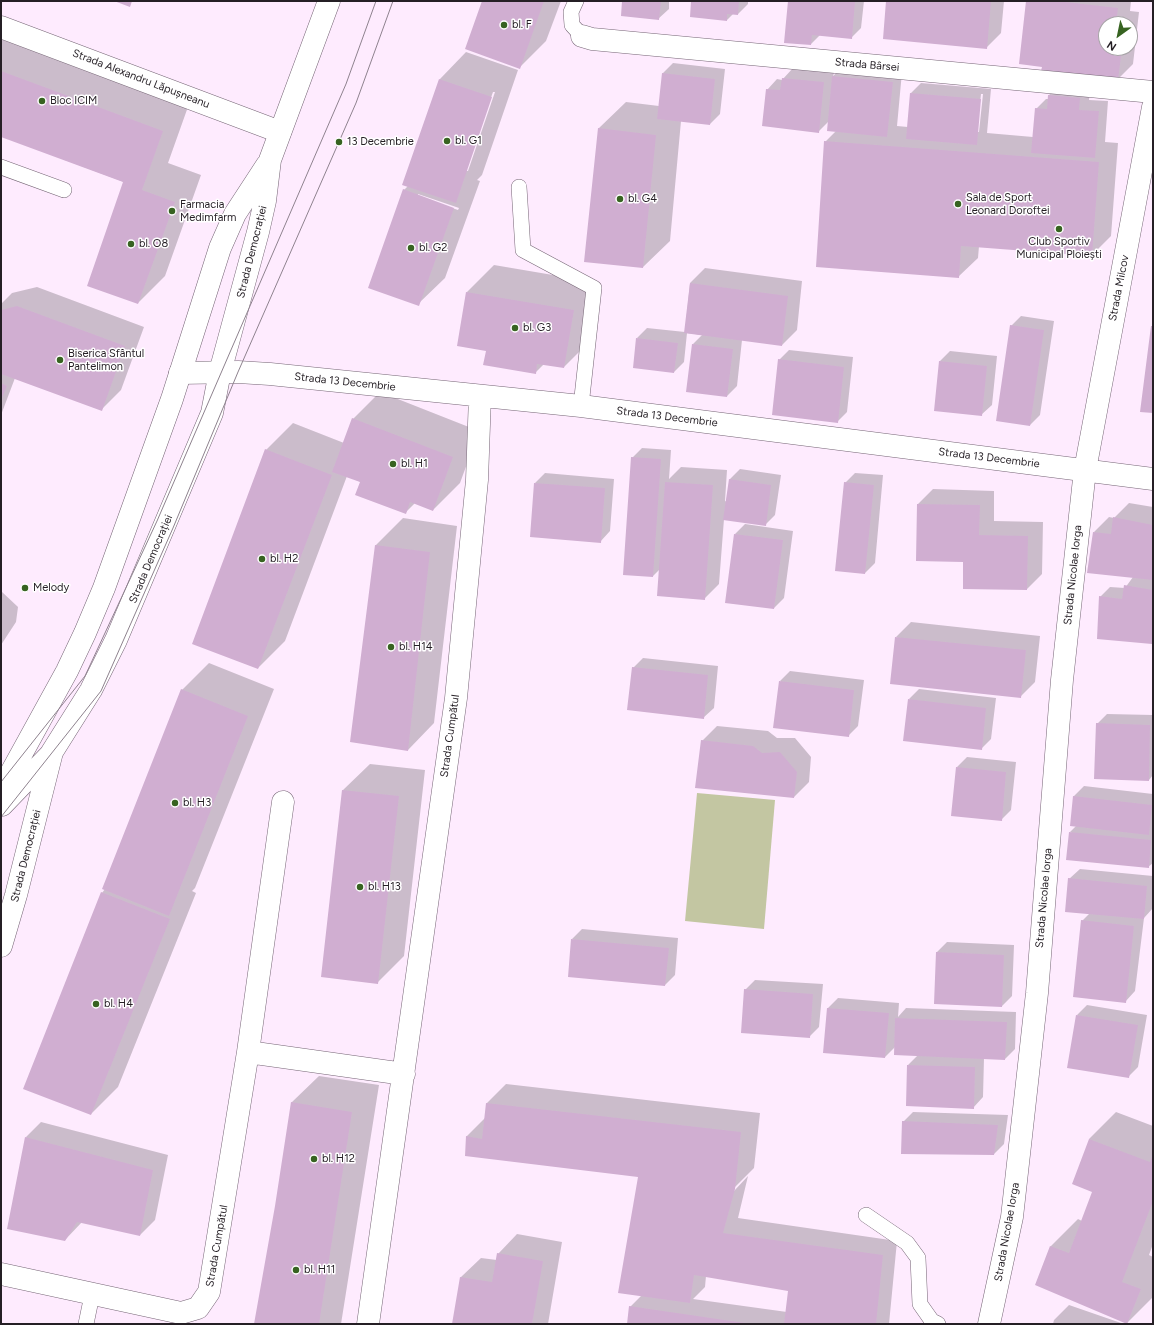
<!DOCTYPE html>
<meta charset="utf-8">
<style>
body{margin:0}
#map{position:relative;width:1154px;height:1325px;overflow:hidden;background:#feebfe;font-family:Figtree,sans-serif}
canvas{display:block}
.frame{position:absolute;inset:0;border:2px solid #251f25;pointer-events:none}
.north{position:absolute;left:1098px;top:16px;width:40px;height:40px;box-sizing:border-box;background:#fff;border:1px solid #a8a5a8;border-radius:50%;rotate:213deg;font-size:11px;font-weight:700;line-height:16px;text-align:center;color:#251f25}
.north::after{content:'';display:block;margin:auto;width:14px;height:18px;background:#376321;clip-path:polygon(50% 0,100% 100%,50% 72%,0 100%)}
</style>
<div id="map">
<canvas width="1154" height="1325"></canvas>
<div class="frame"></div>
<div class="north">N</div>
</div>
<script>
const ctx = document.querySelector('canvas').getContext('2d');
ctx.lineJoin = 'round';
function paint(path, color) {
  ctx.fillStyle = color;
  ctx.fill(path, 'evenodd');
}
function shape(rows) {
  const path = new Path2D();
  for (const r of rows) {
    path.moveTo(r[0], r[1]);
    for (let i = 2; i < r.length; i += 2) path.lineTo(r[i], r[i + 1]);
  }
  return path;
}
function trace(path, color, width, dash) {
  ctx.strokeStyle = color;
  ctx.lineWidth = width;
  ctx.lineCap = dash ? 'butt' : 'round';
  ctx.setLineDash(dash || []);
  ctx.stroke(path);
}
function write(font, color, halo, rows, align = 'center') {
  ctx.font = font + ' Figtree,sans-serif';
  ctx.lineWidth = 3;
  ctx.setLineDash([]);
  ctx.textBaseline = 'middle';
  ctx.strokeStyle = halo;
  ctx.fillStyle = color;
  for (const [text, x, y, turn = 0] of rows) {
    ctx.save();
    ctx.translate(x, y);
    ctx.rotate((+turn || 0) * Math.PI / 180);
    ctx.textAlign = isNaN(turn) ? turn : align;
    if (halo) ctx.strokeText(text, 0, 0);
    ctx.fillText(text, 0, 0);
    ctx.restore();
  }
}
const green = shape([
 [697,793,775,800,764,929,685,921]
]);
const shadow = shape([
 [483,1,561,1,546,41,519,68],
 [623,1,669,1,669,9,658,19],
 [692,1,748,1,748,4,738,14,733,14,727,20],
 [789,1,864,1,861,28,851,38,820,35,811,44],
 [887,1,1004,1,1001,33,986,48],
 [1027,1,1131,1,1130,11,1139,12,1133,64,1118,79,1043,66],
 [1106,24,1130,24,1130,48,1106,48],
 [1,37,189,104,168,163,201,175,165,276,138,303,124,182,1,136],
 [466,52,518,70,482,175,477,180,480,181,445,278,418,304,404,190,408,186,440,79],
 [493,92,495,92,468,171,465,171],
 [418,194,459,208,458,210,418,196],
 [673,63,725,69,720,114,710,124,681,121,670,241,643,267,599,128,626,102,659,106,663,73],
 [844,66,902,72,897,126,908,127,911,93,921,83,991,89,987,133,1033,137,1036,109,1046,99,1049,99,1049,95,1059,85,1090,88,1089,100,1108,101,1105,142,1118,143,1111,236,1092,255,979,246,978,258,958,277,825,142,836,131,829,121,818,132,767,90,777,79,782,80,793,68,834,73,833,76],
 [981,94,983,94,979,132,977,132],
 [494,265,600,283,590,341,564,367,544,364,535,373,487,350,467,292],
 [705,268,802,281,797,330,782,345,742,340,737,386,727,396,693,344,702,335,687,333,684,362,674,372,637,338,647,328,685,332,690,283],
 [37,287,144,327,121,390,101,410,15,378,1,415,1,304,12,293],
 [1021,316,1054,321,1040,415,1030,425,1011,326],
 [789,350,853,357,847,412,837,422,779,360],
 [950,351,997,356,992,405,981,415,935,410,940,361],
 [380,392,479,431,460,483,433,510,415,503,405,513,361,482,347,476,285,641,258,668,266,450,293,423,344,443,353,419],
 [642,448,671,450,669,479,681,467,727,470,725,501,727,502,730,479,740,469,781,475,775,515,765,525,724,519,719,584,704,599,660,569,653,576,632,458],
 [545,473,614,479,610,531,600,542,535,483],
 [855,473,883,475,875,563,865,573,845,483],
 [933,489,994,491,994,521,1043,522,1042,574,1027,589,964,561,918,504],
 [1129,503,1153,507,1153,641,1151,643,1100,597,1110,587,1125,588,1133,577,1094,532,1109,517,1114,518],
 [403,518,457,526,434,723,408,750,351,741,376,545],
 [745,524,793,531,784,598,774,608,735,534],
 [1,591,18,607,16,622,1,645],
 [911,622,1040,636,1035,682,1020,697,896,637],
 [643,658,718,666,714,708,703,718,633,668],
 [209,663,274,689,195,888,192,891,196,893,118,1087,91,1114,102,893,105,889,182,690],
 [790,671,864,680,858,726,848,736,780,681],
 [919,689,996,698,991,739,981,749,909,699],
 [1107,714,1153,715,1153,775,1149,780,1097,724],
 [717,726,768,731,777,738,795,738,811,757,809,782,794,797,702,741],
 [967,757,1016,762,1011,810,1001,820,957,767],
 [370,764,425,770,404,956,377,983,343,790],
 [1084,786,1153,794,1153,863,1148,867,1070,832,1076,826,1074,796],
 [1080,869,1153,876,1153,908,1144,918,1135,991,1125,1002,1082,921,1090,913,1069,879],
 [582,929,678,938,675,975,665,985,572,939],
 [947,942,1014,945,1012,996,1002,1006,935,1003,937,952],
 [755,980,823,984,819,1027,809,1037,745,990],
 [838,998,899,1003,898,1017,906,1008,1016,1012,1015,1049,1005,1059,984,1058,983,1097,973,1108,908,1065,918,1055,895,1047,885,1057,824,1052,828,1008],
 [1087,1005,1147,1015,1138,1067,1128,1077,1077,1015],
 [319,1076,379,1085,341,1324,255,1324,276,1206,292,1102],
 [506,1084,760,1113,754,1168,734,1188,734,1191,748,1176,738,1218,897,1241,889,1324,628,1324,630,1307,642,1295,639,1176,466,1155,467,1136,485,1118,487,1103],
 [706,1276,789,1290,787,1312,693,1299,705,1287],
 [913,1112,1008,1115,1004,1144,994,1154,903,1122],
 [1116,1112,1153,1126,1153,1244,1149,1255,1153,1257,1153,1297,1127,1323,1037,1285,1051,1246,1078,1219,1082,1221,1093,1191,1089,1139],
 [41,1122,168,1155,155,1220,140,1235,82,1222,65,1240,26,1137],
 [517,1234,562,1242,548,1324,453,1324,461,1277,481,1258,497,1260,498,1254],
 [1069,1305,1121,1323,1121,1324,1053,1324,1054,1320]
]);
const building = shape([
 [114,1,132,1,130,7],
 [482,1,544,1,520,69,465,49],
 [622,1,661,1,659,20,621,16],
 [691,1,739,1,738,15,727,14,727,21,690,17],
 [788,1,855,1,852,39,812,35,811,45,784,43],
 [886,1,991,1,987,49,883,39],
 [1026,1,1057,1,1118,8,1116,24,1106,24,1106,48,1122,48,1118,80,1041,71,1042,67,1019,64],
 [1,71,163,131,142,190,175,202,138,304,87,286,123,182,1,137],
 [662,73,715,79,710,125,657,119],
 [832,76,893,82,887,137,827,131],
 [782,78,824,82,819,133,762,126,766,89,780,90],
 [439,79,492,97,456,203,402,185],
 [910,93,981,99,977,145,906,139],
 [1048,95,1080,98,1079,110,1099,111,1095,158,1031,153,1035,108,1047,109],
 [598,128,656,135,643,268,584,262],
 [824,141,1099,162,1092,256,961,246,959,278,816,267],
 [403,189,454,208,419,306,368,288],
 [690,283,788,296,782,346,684,333],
 [466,292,574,310,564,368,537,364,536,374,483,365,486,351,457,346],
 [17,306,125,346,102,411,1,374,1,310],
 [1010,325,1044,330,1030,426,996,421],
 [1151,326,1153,326,1153,413,1140,412],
 [636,338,678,343,674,373,633,368],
 [692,344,733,349,727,397,686,392],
 [778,359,844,367,838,423,772,415],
 [939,361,987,366,982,416,934,411],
 [1,383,7,386,1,400],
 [352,418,453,457,433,511,410,502,406,514,355,495,360,482,332,472],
 [265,449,332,475,258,669,192,644],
 [631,457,661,459,653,577,623,575],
 [729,479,771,485,766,526,723,520],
 [665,482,713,485,705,600,657,596],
 [844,482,874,485,865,574,835,571],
 [534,483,605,488,601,543,530,537],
 [917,504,980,505,979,535,1028,536,1027,590,963,589,963,562,916,561],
 [1113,517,1153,525,1153,580,1087,573,1093,532,1111,534],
 [734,534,783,540,774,609,725,603],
 [375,545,430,552,408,751,350,742],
 [1124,585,1153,590,1152,644,1097,639,1099,596,1122,599],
 [895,637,1026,650,1021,698,890,684],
 [632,667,708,675,704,719,627,710],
 [779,681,854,690,849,737,773,728],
 [181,689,248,716,169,916,102,889],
 [908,699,986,708,982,750,903,741],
 [1096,723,1150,725,1149,781,1094,779],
 [701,740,753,746,762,753,780,752,797,772,794,798,695,788],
 [956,767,1006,772,1002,821,951,816],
 [342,790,399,796,378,984,321,977],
 [1073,796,1152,805,1149,835,1070,826],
 [1069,832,1151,840,1149,868,1066,860],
 [1068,878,1147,886,1144,919,1065,912],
 [101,892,170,919,91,1115,23,1089],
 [1081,920,1134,926,1126,1003,1073,997],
 [571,939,669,948,665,986,568,977],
 [936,952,1004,955,1002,1007,934,1004],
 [744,989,813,994,810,1038,741,1033],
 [827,1008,889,1013,885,1058,823,1053],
 [1076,1015,1138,1025,1129,1078,1067,1068],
 [895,1018,1007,1022,1005,1060,894,1055],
 [907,1065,975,1067,974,1109,906,1106],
 [291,1102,352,1112,319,1324,254,1324,275,1206],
 [486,1103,741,1132,735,1189,723,1233,883,1255,876,1324,784,1324,788,1291,694,1275,690,1303,618,1293,638,1177,465,1156,466,1136,482,1139],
 [902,1121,998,1125,994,1155,901,1154],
 [25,1137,153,1170,140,1236,77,1222,65,1241,7,1229],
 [1089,1139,1150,1162,1153,1154,1153,1201,1122,1282,1141,1289,1127,1324,1035,1285,1050,1246,1069,1253,1092,1192,1072,1184],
 [497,1253,543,1261,532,1324,452,1324,460,1277,492,1282],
 [629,1306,745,1323,744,1324,627,1324]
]);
const service = shape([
 [576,1,571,12,572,25,582,36],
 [1,167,64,190],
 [519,187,523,250,594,288,581,406],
 [866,1215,907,1243,918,1258,920,1304,932,1321,938,1324],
 [86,1324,92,1295]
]);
const minor = shape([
 [582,36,592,39,1153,92],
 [180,373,238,372,270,374,581,406,1153,479],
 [248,1052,404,1074],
 [1,1274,181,1313,198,1308,209,1292,248,1052,283,802],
 [368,1324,456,698,477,480,480,396],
 [989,1324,1012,1217,1037,993,1062,680,1085,470,1153,107]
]);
const tertiary = shape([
 [1,27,280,132]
]);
const secondary = shape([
 [1,791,67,671,85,633,104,588,172,399,220,248,235,214,267,165],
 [2,805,52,753],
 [1,946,16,895,52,752,91,690,116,640,212,413,220,372,258,232,265,201,270,160,329,1]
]);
const tram = shape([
 [1,782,85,676,157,521,346,84,376,1],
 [1,817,101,691,173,528,238,372,356,103,393,1]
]);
const markers = [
 [504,25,4,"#376321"],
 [42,101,4,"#376321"],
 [447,141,4,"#376321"],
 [339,142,4,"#376321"],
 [620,199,4,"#376321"],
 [958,204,4,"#376321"],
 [172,211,4,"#376321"],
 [1059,229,4,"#376321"],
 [131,244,4,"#376321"],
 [411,248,4,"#376321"],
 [515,328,4,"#376321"],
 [60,360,4,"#376321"],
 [393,464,4,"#376321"],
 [262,559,4,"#376321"],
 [25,588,4,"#376321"],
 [391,647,4,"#376321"],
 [175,803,4,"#376321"],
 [360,887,4,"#376321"],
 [96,1004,4,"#376321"],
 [314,1159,4,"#376321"],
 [296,1270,4,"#376321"]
];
const poiNames = [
 ["bl. F",512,25],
 ["Bloc ICIM",50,101],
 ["bl. G1",455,141],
 ["13 Decembrie",347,142],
 ["Sala de Sport",966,198],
 ["Leonard Doroftei",966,211],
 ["bl. G4",628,199],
 ["Farmacia",180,205],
 ["Medimfarm",180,218],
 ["Club Sportiv",1059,242,"center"],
 ["Municipal Ploiești",1059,255,"center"],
 ["bl. O8",139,244],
 ["bl. G2",419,248],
 ["bl. G3",523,328],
 ["Biserica Sfântul",68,354],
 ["Pantelimon",68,367],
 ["bl. H1",401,464],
 ["bl. H2",270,559],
 ["Melody",33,588],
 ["bl. H14",399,647],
 ["bl. H3",183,803],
 ["bl. H13",368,887],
 ["bl. H4",104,1004],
 ["bl. H12",322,1159],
 ["bl. H11",304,1270]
];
const streetNames = [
 ["Strada Bârsei",867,65,5],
 ["Strada Alexandru Lăpușneanu",141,79,21],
 ["Strada Democrației",252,252,-76],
 ["Strada Milcov",1119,288,-79],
 ["Strada 13 Decembrie",345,382,6],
 ["Strada 13 Decembrie",667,417,7],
 ["Strada 13 Decembrie",989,458,7],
 ["Strada Democrației",151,559,-67],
 ["Strada Nicolae Iorga",1073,575,-84],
 ["Strada Cumpătul",450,736,-82],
 ["Strada Democrației",26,856,-76],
 ["Strada Nicolae Iorga",1044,898,-85],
 ["Strada Nicolae Iorga",1007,1232,-80],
 ["Strada Cumpătul",217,1246,-80]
];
paint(green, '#c3c6a2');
paint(shadow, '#0003');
paint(building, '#d0aed1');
trace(service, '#756575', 16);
trace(minor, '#756575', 23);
trace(tertiary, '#756575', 23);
trace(secondary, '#756575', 23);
trace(service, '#fff', 15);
trace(minor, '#fff', 22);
trace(tertiary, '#fff', 22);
trace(secondary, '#fff', 22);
trace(tram, '#8e828e', 1);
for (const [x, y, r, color] of markers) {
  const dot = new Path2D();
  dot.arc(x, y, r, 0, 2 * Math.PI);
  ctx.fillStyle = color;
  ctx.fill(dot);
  trace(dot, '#fff', 1.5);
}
write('11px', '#251f25', '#fff', poiNames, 'left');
write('11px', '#251f25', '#fff', streetNames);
</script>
